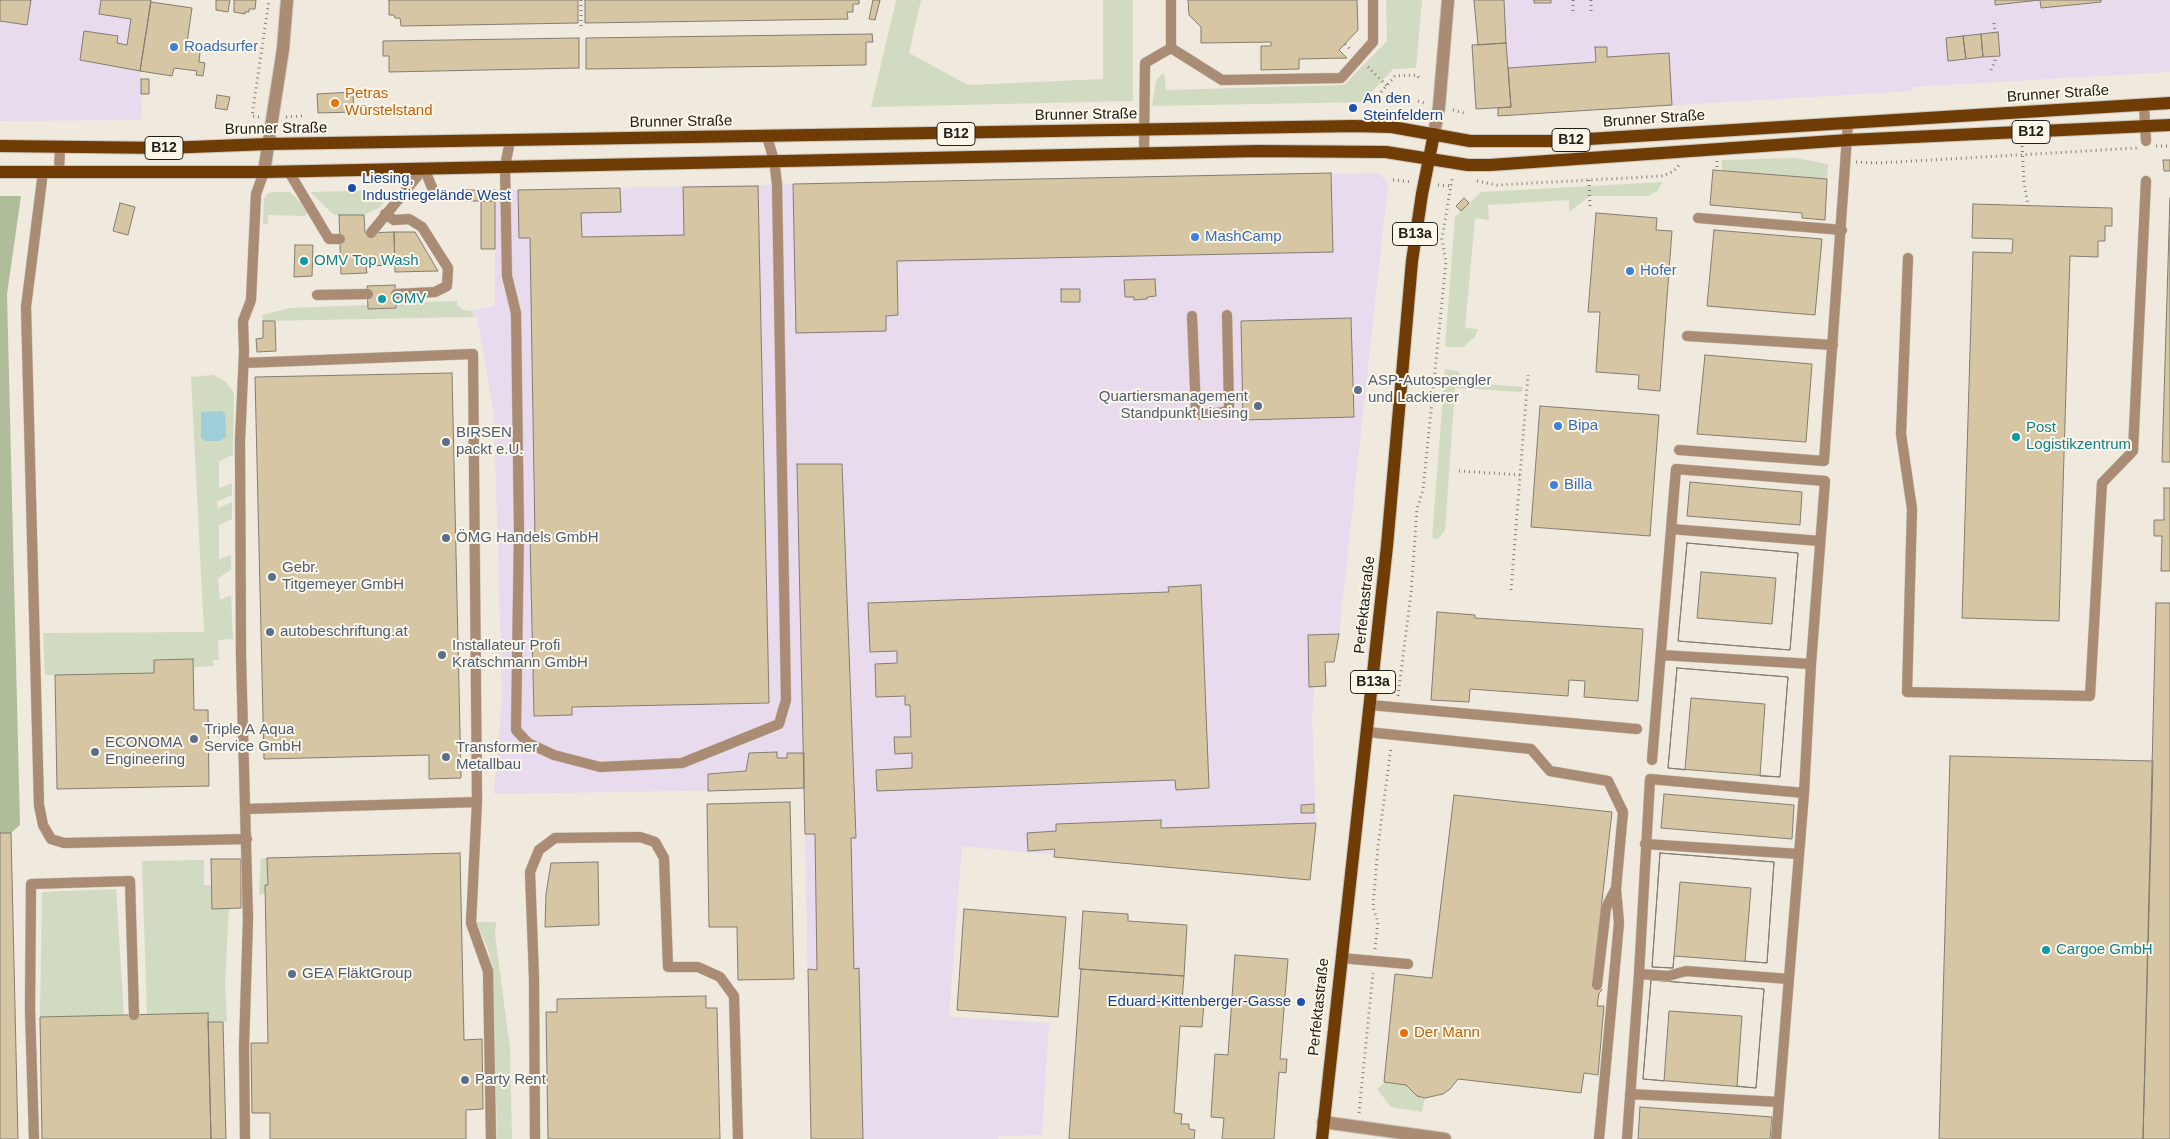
<!DOCTYPE html>
<meta charset="utf-8">
<style>
body{margin:0}
canvas{display:block;background:#f0e9dd}
</style>
<canvas width="2170" height="1139"></canvas>
<script>
const ctx = document.querySelector('canvas').getContext('2d');
ctx.lineJoin = 'round';
function paint(path, color) {
  ctx.fillStyle = color;
  ctx.fill(path, 'evenodd');
}
function shape(rows) {
  const path = new Path2D();
  for (const r of rows) {
    path.moveTo(r[0], r[1]);
    for (let i = 2; i < r.length; i += 2) path.lineTo(r[i], r[i + 1]);
  }
  return path;
}
function trace(path, color, width, dash) {
  ctx.strokeStyle = color;
  ctx.lineWidth = width;
  ctx.lineCap = dash ? 'butt' : 'round';
  ctx.setLineDash(dash || []);
  ctx.stroke(path);
}
function write(font, color, halo, rows, align = 'center') {
  ctx.font = font + ' Helvetica,sans-serif';
  ctx.lineWidth = 4;
  ctx.setLineDash([]);
  ctx.textBaseline = 'middle';
  ctx.strokeStyle = halo;
  ctx.fillStyle = color;
  for (const [text, x, y, turn = 0] of rows) {
    ctx.save();
    ctx.translate(x, y);
    ctx.rotate((+turn || 0) * Math.PI / 180);
    ctx.textAlign = isNaN(turn) ? turn : align;
    if (halo) ctx.strokeText(text, 0, 0);
    ctx.fillText(text, 0, 0);
    ctx.restore();
  }
}
const industrial = shape([
 [0,0,151,0,140,71,142,120,0,121],
 [1474,0,2170,0,2170,72,1913,87,1911,91,1498,116,1497,108,1476,109,1472,45,1478,45],
 [1379,173,1388,184,1339,634,1326,662,1326,686,1314,687,1312,719,1316,823,1310,880,962,846,949,1017,1049,1023,1042,1135,999,1136,998,1139,811,1139,804,789,494,794,502,698,494,415,477,317,473,317,472,311,495,305,495,190]
]);
const green = shape([
 [896,0,921,0,909,53,968,85,1103,79,1103,0,1133,0,1133,101,871,107],
 [1386,0,1422,0,1416,68,1393,69,1367,97,1367,102,1152,106,1156,80,1164,73,1166,90,1344,85,1387,41],
 [1795,158,1828,164,1827,179,1722,171,1722,160],
 [1663,182,1657,191,1648,196,1590,196,1569,212,1569,200,1488,205,1489,220,1475,218,1465,328,1478,329,1475,337,1463,347,1445,347,1455,217,1481,192],
 [395,190,379,208,364,215,334,215,310,192],
 [273,192,290,192,309,211,305,216,268,215,268,224,263,224,264,199,268,193],
 [457,301,457,305,463,310,472,311,473,317,263,321,262,315,290,308,368,305,369,309,396,308,396,303],
 [1445,369,1457,371,1471,383,1523,387,1522,392,1455,388,1445,530,1438,539,1432,538],
 [213,375,225,381,234,393,233,455,219,461,219,488,232,483,232,495,217,502,218,508,232,502,232,519,219,525,219,559,231,555,231,570,218,578,220,600,231,595,233,639,218,640,219,660,213,660,214,666,194,667,193,659,155,660,154,673,45,675,43,633,204,632,191,377],
 [261,858,267,858,268,885,265,885,265,894,259,895],
 [204,860,204,885,212,885,212,909,229,908,225,984,227,1022,208,1022,147,1015,142,861],
 [116,889,124,1015,40,1017,42,892],
 [476,922,496,922,495,934,510,1049,512,1139,497,1139,493,972,488,949],
 [1385,1082,1406,1085,1417,1096,1425,1098,1422,1112,1391,1107,1377,1089]
]);
const forest = shape([
 [0,196,21,196,7,294,20,825,11,833,0,833]
]);
const water = shape([
 [222,411,225,414,226,437,219,441,206,441,201,438,201,412]
]);
const building = shape([
 [0,0,31,0,27,25,0,21,0,0],
 [101,0,151,0,140,71,80,60,84,31,118,36,117,43,127,45,131,19,99,14,101,0],
 [216,0,230,0,228,12,216,10,216,0],
 [234,0,256,0,255,9,249,9,249,12,245,12,245,14,234,12,234,0],
 [389,0,578,0,578,23,401,26,400,18,395,18,394,15,389,15,389,0],
 [585,0,859,0,859,4,853,4,853,12,847,12,848,19,585,23,585,0],
 [873,0,880,0,875,20,869,19,873,0],
 [1188,0,1357,0,1358,30,1339,50,1347,58,1299,59,1299,69,1261,70,1261,46,1271,46,1271,42,1201,43,1201,27,1189,15,1188,0],
 [1474,0,1504,0,1506,43,1478,45,1474,0],
 [1534,0,1551,0,1551,3,1534,3,1534,0],
 [1995,0,2101,0,2101,2,2041,8,2040,0,1995,5,1995,0],
 [151,2,192,8,186,50,200,52,199,62,205,63,203,76,196,75,197,71,174,68,172,76,140,71,151,2],
 [1998,32,2000,56,1983,57,1981,34,1998,32],
 [872,34,873,42,866,42,866,65,586,69,586,38,872,34],
 [1981,34,1983,57,1966,59,1963,36,1981,34],
 [1963,36,1966,59,1948,61,1946,38,1963,36],
 [579,38,579,68,389,72,389,56,383,56,383,41,579,38],
 [1506,43,1511,107,1476,109,1472,45,1506,43],
 [1595,47,1607,47,1607,57,1669,53,1672,105,1498,116,1498,108,1511,107,1508,68,1596,62,1595,47],
 [141,79,149,79,149,94,141,94,141,79],
 [353,92,354,112,318,113,317,94,353,92],
 [217,95,230,97,227,110,215,108,217,95],
 [2163,160,2170,160,2170,171,2164,171,2163,160],
 [1713,170,1827,179,1825,220,1802,218,1802,213,1710,205,1713,170],
 [1331,173,1333,252,897,261,898,315,886,316,886,331,796,333,793,184,1331,173],
 [758,186,769,703,572,707,572,715,534,716,530,537,535,537,530,238,519,238,518,190,620,188,621,212,581,213,582,237,684,235,683,187,758,186],
 [465,190,495,190,495,201,465,201,465,190],
 [1464,198,1469,203,1461,211,1456,206,1464,198],
 [2170,198,2170,462,2162,462,2170,198],
 [481,201,495,201,495,249,481,249,481,201],
 [120,203,135,207,128,235,113,231,120,203],
 [1973,204,2112,208,2112,226,2105,226,2105,241,2098,241,2098,257,2070,256,2059,621,1962,618,1973,252,2012,253,2013,239,1972,238,1973,204],
 [1596,213,1657,218,1656,230,1672,231,1660,391,1638,389,1639,375,1596,372,1600,312,1588,312,1596,213],
 [339,215,364,215,365,233,394,232,395,265,366,266,367,273,341,274,339,215],
 [1714,230,1822,239,1815,315,1707,306,1714,230],
 [394,232,415,232,438,271,395,272,394,232],
 [295,245,313,245,312,276,294,277,295,245],
 [1155,279,1156,296,1147,297,1147,299,1134,300,1134,297,1125,297,1124,280,1155,279],
 [395,285,396,308,368,309,367,286,395,285],
 [1061,289,1080,289,1080,302,1061,302,1061,289],
 [1351,318,1354,417,1243,420,1241,321,1351,318],
 [263,321,275,321,276,351,257,352,256,339,263,338,263,321],
 [1705,355,1812,364,1806,442,1697,434,1705,355],
 [452,373,461,778,429,779,429,755,264,759,255,377,452,373],
 [1540,406,1659,415,1650,536,1531,527,1540,406],
 [797,464,842,464,856,838,851,838,854,969,859,968,863,1139,811,1139,808,969,817,970,815,834,805,834,797,464],
 [1690,482,1802,492,1800,525,1687,516,1690,482],
 [2164,488,2170,488,2170,571,2161,571,2162,536,2154,536,2154,520,2164,520,2164,488],
 [1687,543,1798,553,1790,650,1678,641,1687,543],
 [1701,572,1776,578,1772,624,1697,618,1701,572],
 [1687,543,1798,553,1790,650,1678,641,1687,543],
 [1201,585,1209,788,1176,790,1175,780,877,791,876,770,912,768,912,753,895,754,894,737,911,737,910,705,905,705,905,696,876,697,875,664,897,663,897,651,870,652,868,603,1169,592,1168,587,1201,585],
 [2156,603,2170,603,2170,1139,2143,1139,2156,603],
 [1437,612,1475,615,1475,618,1643,629,1638,701,1584,697,1585,681,1569,680,1568,696,1470,689,1469,702,1431,700,1437,612],
 [1339,634,1334,662,1325,662,1326,686,1309,687,1308,635,1339,634],
 [193,659,194,710,208,710,209,786,57,789,55,675,154,673,154,660,193,659],
 [1677,668,1788,677,1780,777,1668,768,1677,668],
 [1677,668,1788,677,1780,777,1760,776,1765,704,1691,698,1685,770,1668,768,1677,668],
 [777,752,777,758,787,758,787,753,804,753,804,788,708,791,708,774,746,771,749,753,777,752],
 [1950,756,2153,761,2143,1139,1939,1139,1950,756],
 [1664,794,1794,805,1792,839,1661,828,1664,794],
 [1454,795,1612,812,1593,981,1602,990,1599,993,1597,1006,1604,1006,1598,1075,1584,1073,1581,1093,1458,1079,1450,1089,1443,1094,1425,1098,1417,1096,1406,1085,1384,1082,1395,974,1432,978,1454,795],
 [790,802,794,979,738,980,737,927,709,927,707,804,790,802],
 [1314,804,1314,813,1301,813,1301,805,1314,804],
 [1161,820,1161,828,1316,823,1310,880,1054,857,1055,849,1028,851,1027,833,1056,831,1056,824,1161,820],
 [0,833,11,833,18,1139,0,1139,0,833],
 [460,853,464,1040,482,1039,483,1109,466,1110,466,1139,270,1139,270,1113,252,1113,251,1043,268,1043,265,885,268,885,267,858,460,853],
 [1660,853,1774,862,1767,963,1674,956,1673,968,1652,967,1660,853],
 [1660,853,1774,862,1767,963,1745,961,1751,888,1680,882,1673,968,1652,967,1660,853],
 [211,859,241,859,241,908,212,909,211,859],
 [598,862,599,925,545,927,546,894,551,863,598,862],
 [964,909,1066,917,1058,1017,957,1010,964,909],
 [1083,911,1128,914,1128,921,1187,925,1184,976,1079,969,1083,911],
 [1235,955,1288,959,1280,1059,1287,1059,1286,1073,1279,1072,1274,1139,1222,1139,1224,1118,1211,1117,1215,1054,1228,1055,1235,955],
 [1081,969,1184,976,1182,1001,1204,1003,1202,1027,1180,1026,1174,1113,1182,1114,1181,1124,1189,1124,1189,1129,1195,1130,1194,1139,1069,1139,1081,969],
 [1651,980,1764,989,1756,1088,1643,1079,1651,980],
 [1651,980,1764,989,1756,1088,1737,1086,1742,1016,1669,1011,1664,1081,1643,1079,1651,980],
 [706,996,706,1008,717,1008,720,1139,548,1139,546,1012,557,1012,557,999,706,996],
 [208,1013,211,1139,42,1139,40,1017,208,1013],
 [208,1022,223,1022,226,1139,211,1139,208,1022],
 [1640,1107,1772,1117,1770,1139,1638,1139,1640,1107]
]);
const path = shape([
 [581,0,581,30],
 [1573,0,1573,14],
 [1591,0,1591,13],
 [1994,23,1995,33],
 [1345,44,1351,50],
 [1368,67,1387,86],
 [1991,70,1997,56],
 [1418,101,1427,104],
 [1377,103,1374,100,1395,76,1417,75,1420,80],
 [1453,110,1464,113],
 [259,117,252,116,269,0],
 [286,117,302,116],
 [314,120,314,130],
 [2022,146,2024,182,2028,205],
 [2156,146,2170,146],
 [1717,161,1717,171],
 [1856,162,1879,163,2137,148],
 [1393,180,1412,182],
 [1589,180,1590,206],
 [1477,181,1497,185,1663,176,1674,171,1679,165],
 [1438,185,1451,186],
 [1459,471,1520,475],
 [1511,590,1528,375],
 [1398,696,1411,593,1417,509,1423,490,1446,262,1442,239,1452,179],
 [1375,949,1378,922,1373,907,1378,846,1391,747],
 [1359,1113,1373,973]
]);
const lane = shape([
 [1171,48,1222,80,1341,78,1373,42,1373,0],
 [2144,105,2146,141],
 [510,141,505,166,507,276,516,313,519,531,516,730,528,743,554,755,600,767,682,763,779,724,786,700,777,184,774,160,767,137],
 [1144,153,1145,63,1171,48,1171,0],
 [424,168,433,190],
 [43,172,26,307,39,805,43,825,51,839,64,843,247,839],
 [59,172,60,147],
 [289,172,329,239,340,239],
 [385,214,394,220,409,219,422,227,448,268,447,286,435,292,396,294],
 [1698,218,1842,230],
 [371,233,424,168],
 [1908,258,1901,434,1912,509,1907,692,2090,696,2102,483,2133,451,2146,181],
 [317,295,368,294],
 [1192,316,1196,411,1201,415,1224,412,1228,410,1229,406,1227,315],
 [1687,336,1833,345],
 [244,363,473,354,477,802,471,923,488,971,491,1139],
 [1679,450,1824,461,1848,123],
 [1671,529,1820,541],
 [1661,655,1811,664],
 [1370,705,1637,729],
 [1367,732,1531,749,1550,771,1608,781,1623,812,1616,889,1619,923,1599,1139],
 [1652,760,1676,469,1825,481,1811,664,1804,793,1776,1139],
 [246,809,477,802],
 [1645,844,1799,854],
 [1341,958,1408,964],
 [1639,974,1668,976,1686,971,1789,979],
 [1597,985,1606,908,1615,890],
 [1630,1094,1779,1102],
 [34,1139,30,1010,31,884,130,881,134,1015],
 [245,1139,244,1047,248,919,241,657,240,441,244,352,243,321,251,300,256,194,264,172],
 [535,1139,534,978,530,872,539,850,555,838,640,837,655,842,664,858,668,967,698,967,720,977,734,996,738,1139],
 [1627,1139,1639,974,1650,779,1804,793]
]);
const street = shape([
 [1434,134,1439,107,1448,0],
 [264,172,283,49,287,0],
 [1323,1122,1445,1139]
]);
const primary = shape([
 [0,146,165,148,268,144,1354,126,1392,127,1470,141,1556,141,2170,103],
 [0,172,264,172,1258,151,1386,152,1468,165,1490,165,1848,140,2170,125],
 [1322,1139,1387,546,1412,261,1422,194,1434,134]
]);
const markers = [
 [174,47,5,"#3f7fe0"],
 [335,103,5,"#e8710a"],
 [1353,108,5,"#1a4fb4"],
 [352,188,5,"#1a4fb4"],
 [1195,237,5,"#3f7fe0"],
 [304,261,5,"#0f9aa8"],
 [1630,271,5,"#3f7fe0"],
 [382,299,5,"#0f9aa8"],
 [1358,390,5,"#5c6f8a"],
 [1258,406,5,"#5c6f8a"],
 [1558,426,5,"#3f7fe0"],
 [2016,437,5,"#0f9aa8"],
 [446,442,5,"#5c6f8a"],
 [1554,485,5,"#3f7fe0"],
 [446,538,5,"#5c6f8a"],
 [272,577,5,"#5c6f8a"],
 [270,632,5,"#5c6f8a"],
 [442,655,5,"#5c6f8a"],
 [194,739,5,"#5c6f8a"],
 [95,752,5,"#5c6f8a"],
 [446,757,5,"#5c6f8a"],
 [2046,950,5,"#0f9aa8"],
 [292,974,5,"#5c6f8a"],
 [1301,1002,5,"#1a4fb4"],
 [1404,1033,5,"#e8710a"],
 [465,1080,5,"#5c6f8a"]
];
const shields = [
 [2031,132,38],
 [956,134,38],
 [1571,140,38],
 [164,148,38],
 [1415,234,45],
 [1373,682,45]
];
const shieldNames = [
 ["B12",2031,132],
 ["B12",956,134],
 ["B12",1571,140],
 ["B12",164,148],
 ["B13a",1415,234],
 ["B13a",1373,682]
];
const shopNames = [
 ["Roadsurfer",184,47],
 ["MashCamp",1205,237],
 ["Hofer",1640,271],
 ["Bipa",1568,426],
 ["Billa",1564,485]
];
const foodNames = [
 ["Petras",345,94],
 ["Würstelstand",345,111],
 ["Der Mann",1414,1033]
];
const streetNames = [
 ["Brunner Straße",2058,94,-4],
 ["Brunner Straße",1086,115,-1],
 ["Brunner Straße",1654,119,-4],
 ["Brunner Straße",681,122,-1],
 ["Brunner Straße",276,129,-1],
 ["Perfektastraße",1365,605,-84],
 ["Perfektastraße",1319,1007,-84]
];
const transitNames = [
 ["An den",1363,99],
 ["Steinfeldern",1363,116],
 ["Liesing,",362,179],
 ["Industriegelände West",362,196],
 ["Eduard-Kittenberger-Gasse",1291,1002,"right"]
];
const cultureNames = [
 ["OMV Top Wash",314,261],
 ["OMV",392,299],
 ["Post",2026,428],
 ["Logistikzentrum",2026,445],
 ["Cargoe GmbH",2056,950]
];
const serviceNames = [
 ["ASP-Autospengler",1368,381],
 ["und Lackierer",1368,398],
 ["Quartiersmanagement",1248,397,"right"],
 ["Standpunkt Liesing",1248,414,"right"],
 ["BIRSEN",456,433],
 ["packt e.U.",456,450],
 ["ÖMG Handels GmbH",456,538],
 ["Gebr.",282,568],
 ["Titgemeyer GmbH",282,585],
 ["autobeschriftung.at",280,632],
 ["Installateur Profi",452,646],
 ["Kratschmann GmbH",452,663],
 ["Triple A Aqua",204,730],
 ["Service GmbH",204,747],
 ["ECONOMA",105,743],
 ["Engineering",105,760],
 ["Transformer",456,748],
 ["Metallbau",456,765],
 ["GEA FläktGroup",302,974],
 ["Party Rent",475,1080]
];
paint(industrial, '#e8dbee');
paint(green, '#d1dbc1');
paint(forest, '#b0bd9a');
paint(water, '#9fced8');
paint(building, '#d7c6a3');
trace(building, '#837d72', 1);
trace(lane, '#cbc5ba', 11);
trace(street, '#cbc5ba', 14);
trace(primary, '#cbc5ba', 14);
trace(path, '#837f77', 3, [1, 4]);
trace(lane, '#aa8b74', 10);
trace(street, '#aa8b74', 12);
trace(primary, '#703c05', 12);
for (const [x, y, r, color] of markers) {
  const dot = new Path2D();
  dot.arc(x, y, r, 0, 2 * Math.PI);
  ctx.fillStyle = color;
  ctx.fill(dot);
  trace(dot, '#fdf7ea', 2);
}
for (const [x, y, w] of shields) {
  const box = new Path2D();
  box.roundRect(x - w / 2, y - 11.5, w, 23, 4);
  ctx.fillStyle = '#fdf7ea';
  ctx.fill(box);
  trace(box, '#22201b', 1);
}
write('bold 14px', '#22201b', null, shieldNames);
write('15px', '#366cbe', '#fdf7ea', shopNames, 'left');
write('15px', '#c56008', '#fdf7ea', foodNames, 'left');
write('15px', '#22201b', '#fdf7ea', streetNames);
write('15px', '#164399', '#fdf7ea', transitNames, 'left');
write('15px', '#0d838f', '#fdf7ea', cultureNames, 'left');
write('15px', '#4e5e75', '#fdf7ea', serviceNames, 'left');
</script>
